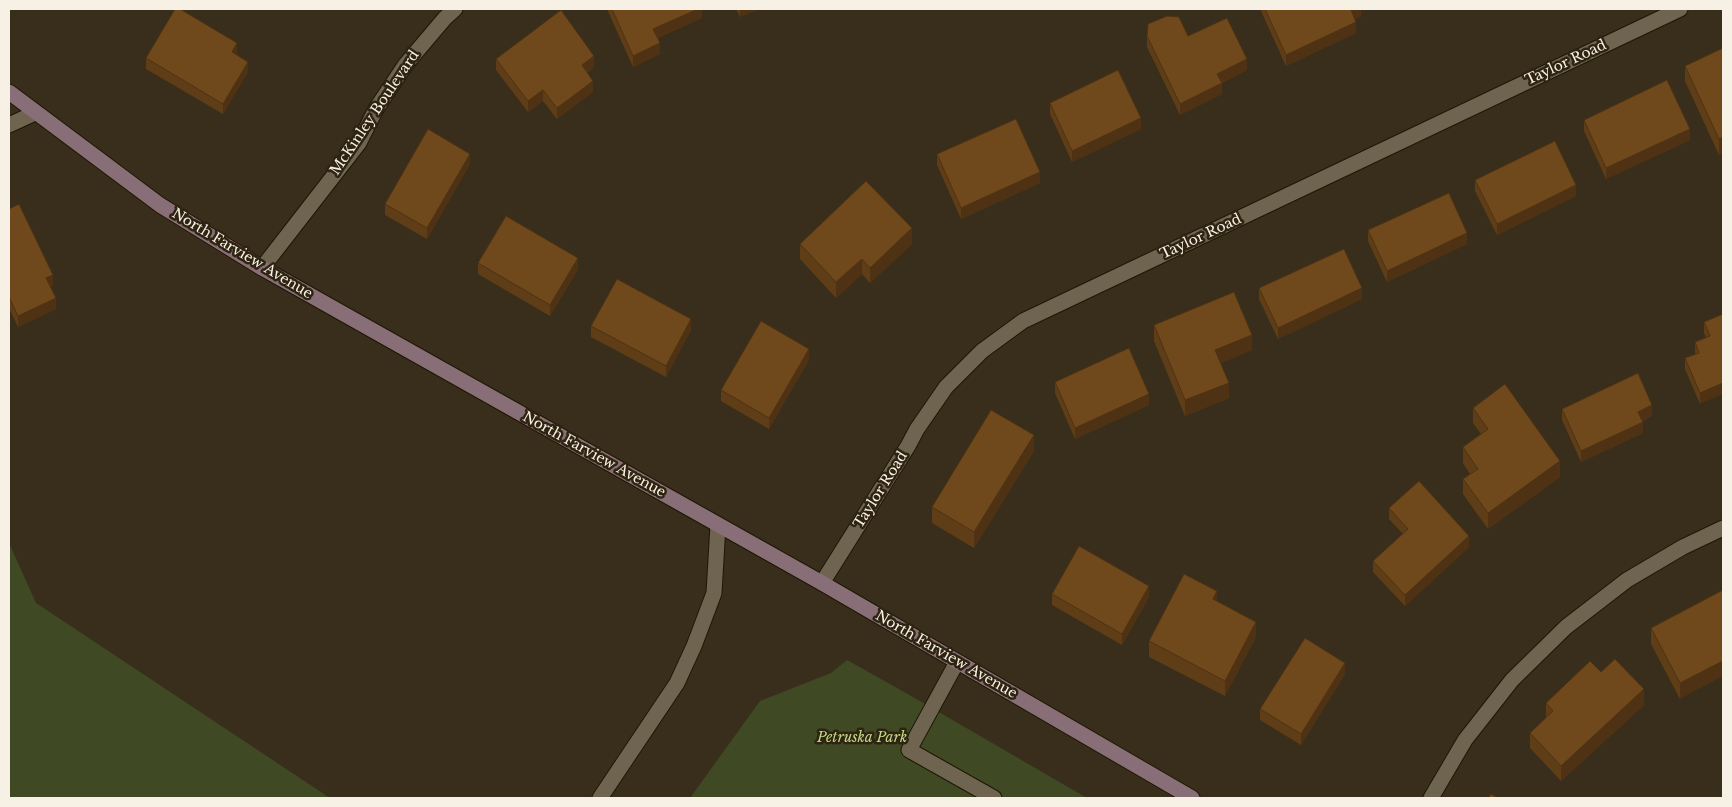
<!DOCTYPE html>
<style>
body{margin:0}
#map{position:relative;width:1732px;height:807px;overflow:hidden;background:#382e1b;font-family:"Libre Baskerville",serif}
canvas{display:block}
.frame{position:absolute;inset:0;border:10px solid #f7f0e4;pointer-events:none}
</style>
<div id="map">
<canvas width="1732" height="807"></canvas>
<div class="frame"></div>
</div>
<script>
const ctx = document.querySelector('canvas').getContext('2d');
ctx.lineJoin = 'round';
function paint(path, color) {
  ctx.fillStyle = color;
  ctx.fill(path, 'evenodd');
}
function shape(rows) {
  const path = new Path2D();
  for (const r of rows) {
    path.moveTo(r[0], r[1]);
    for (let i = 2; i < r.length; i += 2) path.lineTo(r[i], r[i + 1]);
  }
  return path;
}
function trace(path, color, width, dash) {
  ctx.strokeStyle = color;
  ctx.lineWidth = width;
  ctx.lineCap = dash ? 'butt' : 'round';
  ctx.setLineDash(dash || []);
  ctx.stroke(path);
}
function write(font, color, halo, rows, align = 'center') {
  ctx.font = font + ' "Libre Baskerville",serif';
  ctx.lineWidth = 5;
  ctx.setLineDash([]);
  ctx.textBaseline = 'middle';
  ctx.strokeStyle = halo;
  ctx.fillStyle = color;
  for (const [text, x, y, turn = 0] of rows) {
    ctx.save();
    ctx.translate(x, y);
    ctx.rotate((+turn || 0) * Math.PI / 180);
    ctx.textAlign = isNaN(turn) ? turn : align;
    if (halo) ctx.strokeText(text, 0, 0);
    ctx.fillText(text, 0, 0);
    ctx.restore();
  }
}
const green = shape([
 [9,543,36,603,330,798,9,798],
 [847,660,906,693,1087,798,690,798,760,701,831,673]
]);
const lane = shape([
 [957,662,909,750,994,798],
 [600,798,677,683,694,646,714,593,718,525]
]);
const street = shape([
 [9,125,35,113],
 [262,268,359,143,376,109,406,64,445,18,455,9],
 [822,583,908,446,917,429,946,387,982,351,1023,321,1680,9],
 [1431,798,1465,740,1512,680,1566,627,1627,580,1683,547,1723,528]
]);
const secondary = shape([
 [9,92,160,205,262,268,822,583,1192,798]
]);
const wall = shape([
 [607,9,702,9,702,18,658,38,660,54,633,67],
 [736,9,759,9,740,17],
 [1261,9,1361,9,1361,16,1355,19,1356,33,1286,66,1261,11],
 [1147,36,1188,36,1247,70,1222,83,1222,94,1180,115,1147,47],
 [1723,48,1723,153,1719,155,1685,81,1685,66],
 [237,54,248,72,223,114,146,69,146,58],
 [496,59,594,67,587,73,593,92,557,119,543,101,528,112,496,70],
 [1050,103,1141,129,1072,162,1050,114],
 [1584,120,1690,140,1606,179,1584,131],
 [937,154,1040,183,961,219,937,165],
 [470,164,427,239,385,215,385,204],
 [1475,180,1576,196,1497,235,1475,191],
 [9,209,53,286,50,287,56,309,18,327,9,308],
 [1368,230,1467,244,1387,282,1368,241],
 [800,244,912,244,870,283,862,274,836,298,800,259],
 [478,263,578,269,550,316,478,274],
 [1259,288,1362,299,1278,339,1259,299],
 [1723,314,1700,404,1685,369,1685,358,1695,354,1695,342,1706,338,1704,333,1704,322],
 [1154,325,1252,350,1221,363,1229,398,1185,416,1154,341],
 [591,326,691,330,666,377,591,337],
 [809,360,769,429,721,401,721,390],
 [1055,382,1149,405,1075,439,1055,393],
 [1473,408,1560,477,1488,529,1463,494,1463,479,1470,474,1463,463,1463,447,1481,434,1473,423],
 [1562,409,1652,416,1643,421,1643,433,1581,462,1562,420],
 [1034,451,974,548,932,523,932,507],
 [1389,508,1469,547,1405,606,1373,572,1373,561,1403,534,1389,519],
 [1723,590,1680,699,1651,644,1651,628],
 [1052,594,1149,597,1122,645,1052,605],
 [1217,601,1256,637,1225,696,1149,657,1149,641],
 [1601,672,1644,705,1561,781,1530,748,1530,733,1546,718,1546,703],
 [1345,674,1301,745,1260,720,1260,709]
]);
const shadedWall = shape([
 [698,9,702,9,702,18,653,40,653,29],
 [740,9,759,9,740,17],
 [1353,9,1361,9,1361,16,1351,21,1351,10],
 [1356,22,1356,33,1286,66,1286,55],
 [237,43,237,54,232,63,232,52],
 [660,43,660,54,633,67,633,56],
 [594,56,594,67,582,76,582,65],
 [1247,59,1247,70,1217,85,1217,74],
 [248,62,248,72,223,114,223,104],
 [593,81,593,92,557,119,557,108],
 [1222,83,1222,94,1180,115,1180,104],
 [543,90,543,101,528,112,528,101],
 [1141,118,1141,129,1072,162,1072,151],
 [1690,129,1690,140,1606,179,1606,168],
 [1723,137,1723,153,1719,155,1719,139],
 [470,154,470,164,427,239,427,228],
 [1040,172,1040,183,961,219,961,208],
 [1576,185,1576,196,1497,235,1497,224],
 [912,228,912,244,870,283,870,268],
 [1467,233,1467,244,1387,282,1387,271],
 [578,258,578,269,550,316,550,305],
 [862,259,862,274,836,298,836,282],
 [53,275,53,286,46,289,46,278],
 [1362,288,1362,299,1278,339,1278,328],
 [56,298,56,309,18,327,18,316],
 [691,319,691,330,666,377,666,366],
 [1252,335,1252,350,1215,366,1215,350],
 [809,349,809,360,769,429,769,418],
 [1229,383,1229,398,1185,416,1185,400],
 [1723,383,1723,394,1700,404,1700,393],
 [1149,394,1149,405,1075,439,1075,428],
 [1652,405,1652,416,1638,423,1638,412],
 [1643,422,1643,433,1581,462,1581,451],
 [1034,435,1034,451,974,548,974,532],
 [1560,461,1560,477,1488,529,1488,513],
 [1469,536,1469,547,1405,606,1405,595],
 [1149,586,1149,597,1122,645,1122,634],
 [1217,591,1217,607,1213,599],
 [1256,622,1256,637,1225,696,1225,681],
 [1723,661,1723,676,1680,699,1680,683],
 [1345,663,1345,674,1301,745,1301,734],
 [1644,689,1644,705,1561,781,1561,766]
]);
const building = shape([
 [175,9,180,9,237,43,232,52,248,62,223,104,146,58,175,9],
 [612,9,698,9,653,29,660,43,633,56,612,9],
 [1265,9,1353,9,1351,10,1356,22,1286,55,1265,9],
 [561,10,594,56,582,65,593,81,557,108,543,90,528,101,496,59,561,10],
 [1167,16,1179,17,1188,36,1227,18,1247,59,1217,74,1222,83,1180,104,1147,36,1148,24,1167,16],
 [1723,48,1723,137,1719,139,1685,66,1723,48],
 [1118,70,1141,118,1072,151,1050,103,1118,70],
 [1667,80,1690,129,1606,168,1584,120,1667,80],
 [1016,119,1040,172,961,208,937,154,1016,119],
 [428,129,470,154,427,228,385,204,428,129],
 [1555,141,1576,185,1497,224,1475,180,1555,141],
 [866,181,912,228,870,268,862,259,836,282,800,244,866,181],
 [1449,193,1467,233,1387,271,1368,230,1449,193],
 [19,204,53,275,46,278,56,298,18,316,9,297,9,209,19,204],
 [506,216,578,258,550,305,478,263,506,216],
 [1344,249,1362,288,1278,328,1259,288,1344,249],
 [617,279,691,319,666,366,591,326,617,279],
 [1234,292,1252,335,1215,350,1229,383,1185,400,1154,325,1234,292],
 [1723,314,1723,383,1700,393,1685,358,1699,353,1695,342,1710,336,1704,322,1723,314],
 [761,321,809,349,769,418,721,390,761,321],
 [1129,348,1149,394,1075,428,1055,382,1129,348],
 [1638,373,1652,405,1638,412,1643,422,1581,451,1562,409,1638,373],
 [1505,384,1560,461,1488,513,1463,479,1478,469,1463,447,1488,429,1473,408,1505,384],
 [991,410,1034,435,974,532,932,507,991,410],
 [1419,481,1469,536,1405,595,1373,561,1408,529,1389,508,1419,481],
 [1079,546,1149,586,1122,634,1052,594,1079,546],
 [1184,574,1217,591,1213,599,1256,622,1225,681,1149,641,1184,574],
 [1723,590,1723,661,1680,683,1651,628,1723,590],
 [1305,638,1345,663,1301,734,1260,709,1305,638],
 [1615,659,1644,689,1561,766,1530,733,1553,711,1546,703,1590,661,1601,672,1615,659],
 [1491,794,1498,798,1488,798,1491,794]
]);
const streetNames = [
 ["Taylor Road",1566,63,-25],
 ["McKinley Boulevard",375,113,-56],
 ["Taylor Road",1201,237,-25],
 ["North Farview Avenue",242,254,31],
 ["North Farview Avenue",594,455,29],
 ["Taylor Road",881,490,-58],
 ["North Farview Avenue",946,655,30]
];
const parkNames = [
 ["Petruska Park",862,738]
];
paint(green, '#3f4a24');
trace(lane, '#1f1604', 17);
trace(street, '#1f1604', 17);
trace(secondary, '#1f1604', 17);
trace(lane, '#6f644f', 15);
trace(street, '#6f644f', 15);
trace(secondary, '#886e76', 15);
paint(wall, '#5f3e17');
paint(shadedWall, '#4e3213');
paint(building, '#6f481b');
trace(building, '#4e3213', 1);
write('14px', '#f7f0e4', '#2e2411', streetNames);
write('italic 14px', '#c1d886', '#2e2411', parkNames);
</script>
